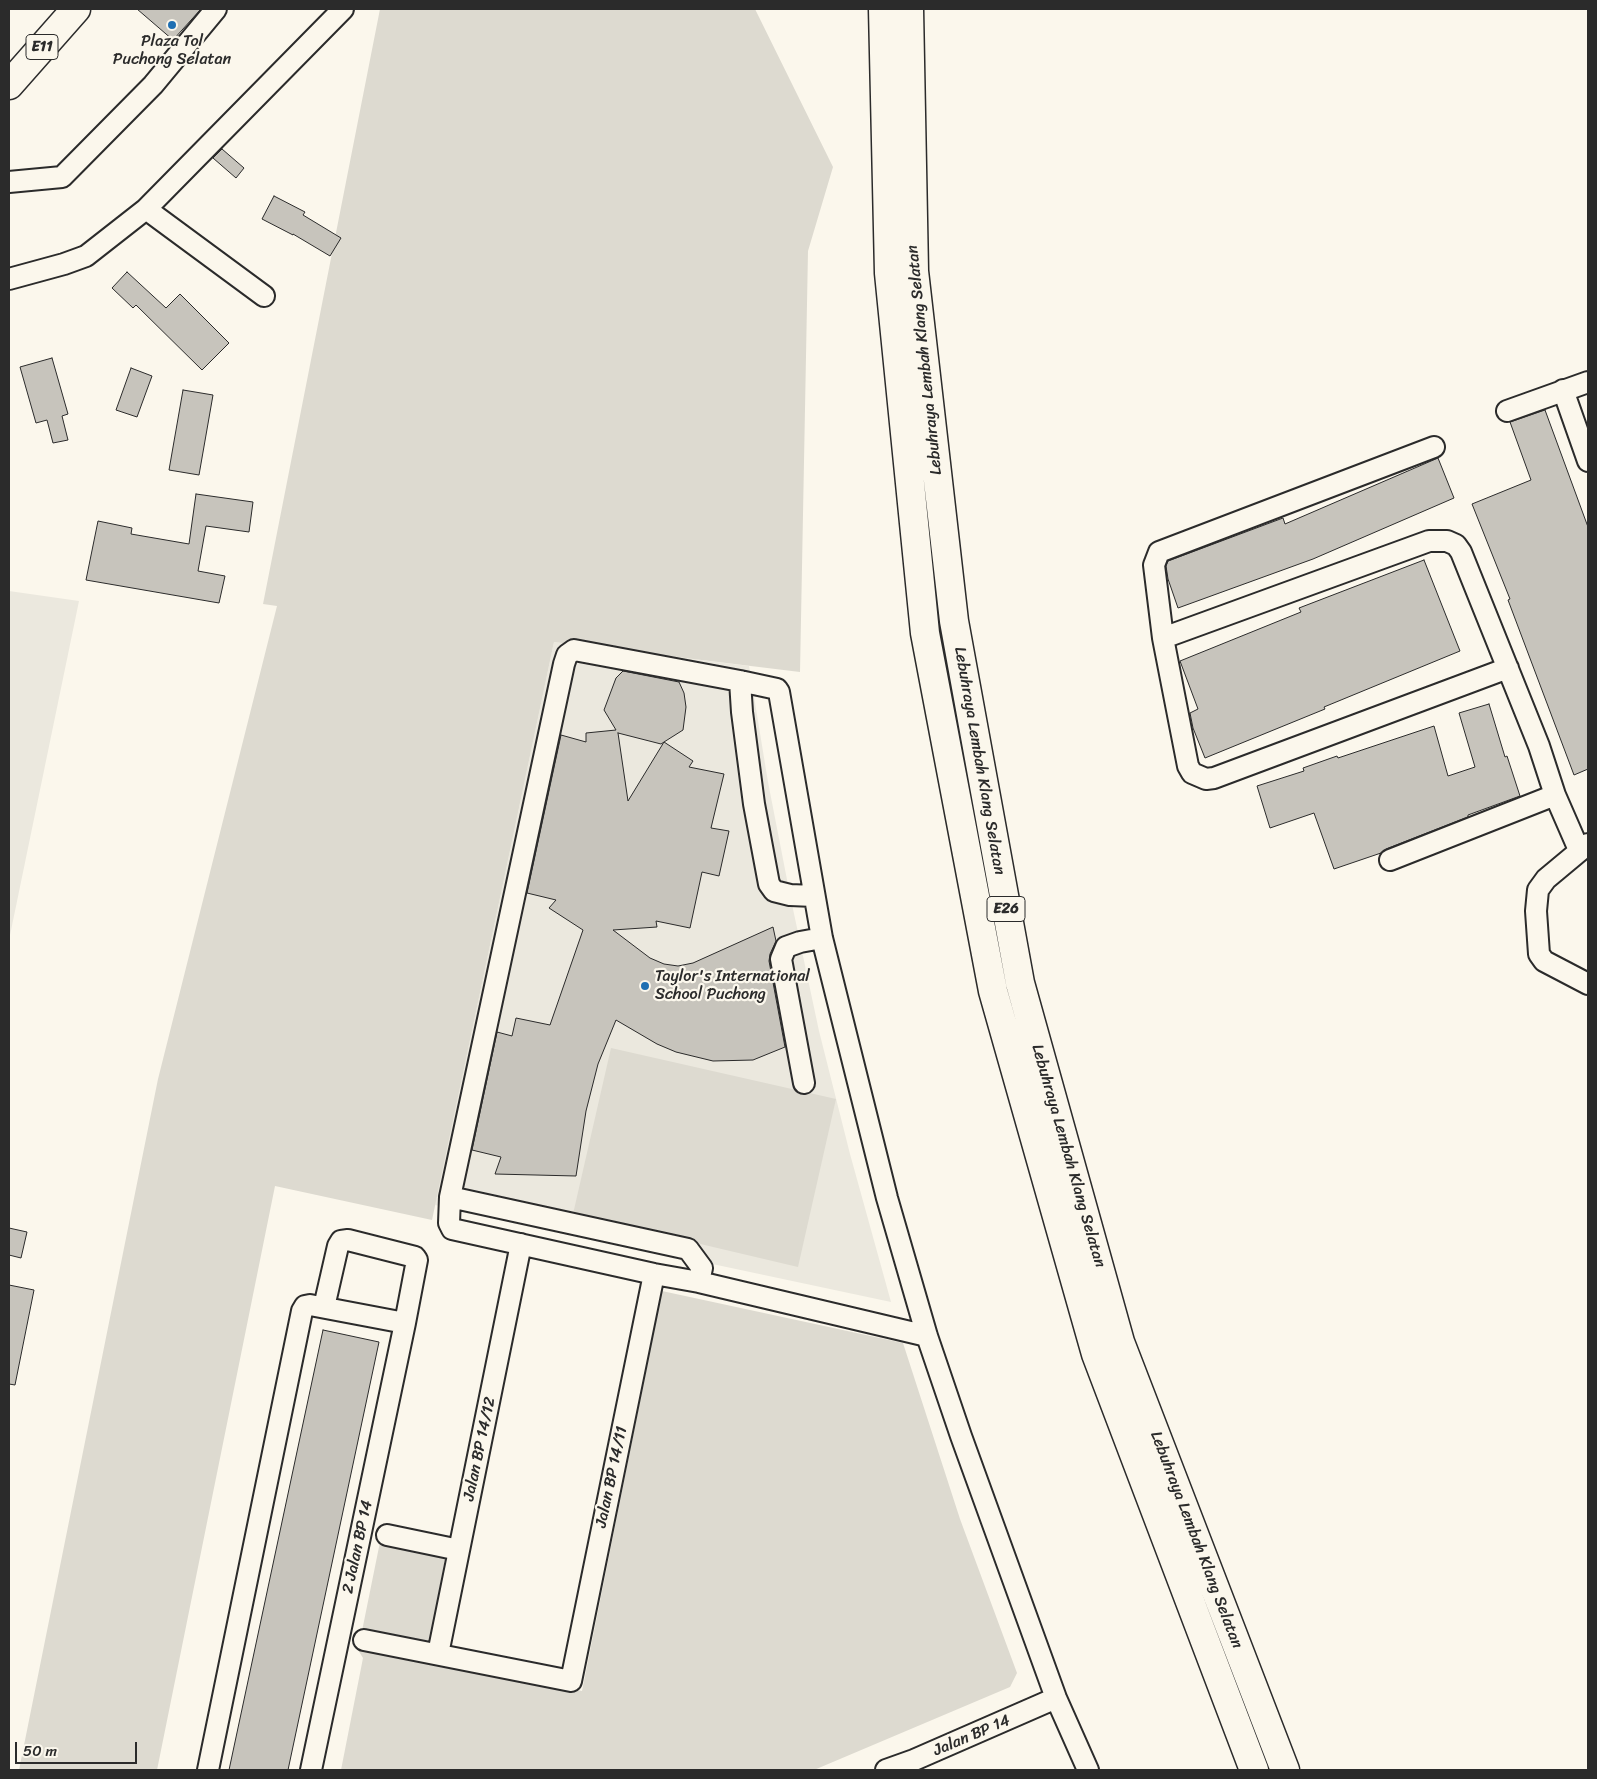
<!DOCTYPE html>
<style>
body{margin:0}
#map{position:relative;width:1597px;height:1779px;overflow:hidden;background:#fbf7ec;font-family:Sriracha,sans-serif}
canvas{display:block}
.frame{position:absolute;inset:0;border:10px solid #2b2b2b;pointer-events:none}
.scale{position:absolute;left:15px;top:1742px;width:122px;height:22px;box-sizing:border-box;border:2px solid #2b2b2b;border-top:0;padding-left:6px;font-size:15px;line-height:18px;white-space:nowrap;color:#2b2b2b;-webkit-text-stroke:4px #fbf7ec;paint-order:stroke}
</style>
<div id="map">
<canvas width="1597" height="1779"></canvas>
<div class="frame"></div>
<div class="scale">50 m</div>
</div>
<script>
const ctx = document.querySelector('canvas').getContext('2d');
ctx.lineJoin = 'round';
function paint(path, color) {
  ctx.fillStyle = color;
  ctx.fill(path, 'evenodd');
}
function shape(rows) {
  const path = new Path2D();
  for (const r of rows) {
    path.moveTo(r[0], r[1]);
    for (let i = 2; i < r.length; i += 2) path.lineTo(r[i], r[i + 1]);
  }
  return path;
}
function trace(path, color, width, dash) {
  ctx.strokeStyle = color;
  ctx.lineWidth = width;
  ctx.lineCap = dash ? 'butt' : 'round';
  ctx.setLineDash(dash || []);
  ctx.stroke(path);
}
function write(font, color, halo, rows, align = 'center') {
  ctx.font = font + ' Sriracha,sans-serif';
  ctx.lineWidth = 4.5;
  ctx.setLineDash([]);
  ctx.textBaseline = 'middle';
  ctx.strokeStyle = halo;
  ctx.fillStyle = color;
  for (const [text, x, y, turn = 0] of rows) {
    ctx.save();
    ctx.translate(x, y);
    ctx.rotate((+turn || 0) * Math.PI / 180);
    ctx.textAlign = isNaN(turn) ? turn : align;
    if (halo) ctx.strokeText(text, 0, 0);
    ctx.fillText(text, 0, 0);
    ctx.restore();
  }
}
const built = shape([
 [9,591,79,601,9,940],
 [554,642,749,666,768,782,790,895,819,1031,850,1154,891,1302,435,1205]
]);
const green = shape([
 [380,9,755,9,833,167,808,251,800,672,554,642,432,1220,275,1186,157,1770,19,1770,158,1079,277,606,263,604],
 [611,1048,836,1099,798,1267,573,1214],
 [662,1291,903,1343,960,1519,1017,1673,1010,1687,814,1770,341,1770,363,1658,355,1645,582,1691],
 [380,1542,446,1554,429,1644,362,1631]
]);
const building = shape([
 [137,9,201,9,173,40,137,9],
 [222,149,244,168,236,178,213,158,222,149],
 [274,196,305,212,303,215,341,238,330,256,293,234,293,235,262,219,274,196],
 [127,272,166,308,180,294,229,343,202,370,136,305,133,308,112,288,127,272],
 [52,358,68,414,62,416,68,440,53,443,47,420,36,423,20,367,52,358],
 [131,368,152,376,137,417,116,410,131,368],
 [183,390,213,395,199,475,169,470,183,390],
 [1545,410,1588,527,1588,769,1574,775,1508,600,1510,599,1472,504,1531,480,1510,422,1545,410],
 [1438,458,1454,498,1313,559,1178,608,1168,579,1166,566,1168,561,1283,518,1285,524,1438,458],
 [196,494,253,502,249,532,206,526,198,571,225,576,219,603,86,580,98,521,132,528,131,534,189,544,196,494],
 [1424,560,1460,651,1324,707,1325,709,1205,758,1193,728,1190,713,1198,709,1180,661,1301,612,1299,608,1424,560],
 [623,671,679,682,684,693,686,707,683,730,664,742,693,761,689,767,724,774,711,828,729,831,719,876,702,872,690,928,656,921,657,927,613,930,650,958,664,964,678,966,693,963,773,927,776,941,770,954,769,961,785,1047,753,1060,713,1061,676,1052,657,1044,616,1020,598,1064,586,1111,576,1176,495,1174,501,1157,472,1150,497,1032,512,1036,516,1018,550,1025,583,930,549,908,556,900,527,893,561,735,586,742,586,733,616,730,604,710,616,678,623,671],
 [618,733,661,744,664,742,628,801,618,733],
 [1489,704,1505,757,1507,756,1520,796,1468,815,1468,817,1386,849,1381,853,1334,869,1314,813,1270,828,1257,786,1304,771,1303,768,1337,756,1338,758,1434,726,1448,776,1475,767,1459,713,1489,704],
 [9,1228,27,1232,21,1258,9,1255,9,1228],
 [9,1285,34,1290,15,1385,9,1384,9,1285],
 [323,1330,379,1342,288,1770,229,1770,323,1330]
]);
const minor = shape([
 [9,182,62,177,153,85,216,9],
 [146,209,264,296],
 [9,279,64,264,86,256,146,209,343,9],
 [1563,390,1588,461],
 [1507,411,1588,382],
 [1434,447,1159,552,1154,565,1163,638,1188,766,1192,773,1206,779,1214,778,1508,668],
 [1163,638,1429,541,1447,541,1456,545,1461,552,1539,746,1555,795,1579,850],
 [740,681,742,712,754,804,769,884,774,891,790,895,814,896],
 [1588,844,1546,879,1538,890,1536,911,1539,954,1544,961,1588,984],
 [1390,860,1555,795],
 [804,1083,781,959,786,947,800,942,822,938],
 [450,1197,449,1223,452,1229,654,1274,699,1282,927,1336],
 [699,1282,702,1268,688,1249,450,1197,564,664,567,655,574,650,740,681,777,689,779,692,822,938,887,1198,927,1336,961,1436,1056,1698,1088,1770],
 [387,1535,459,1550],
 [364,1640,571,1681,654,1274],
 [438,1654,521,1244],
 [208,1770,302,1311,305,1306,310,1305,405,1323],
 [311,1770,405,1323,417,1260,415,1257,348,1240,341,1241,338,1246,324,1307],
 [886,1770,914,1760,1056,1698]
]);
const highway = shape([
 [883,9,889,273,925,633,993,991,1096,1354,1254,1770],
 [909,9,914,271,954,621,1020,983,1120,1342,1285,1770],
 [9,85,76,9]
]);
const markers = [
 [172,25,5,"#1f6fb2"],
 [645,986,5,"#1f6fb2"]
];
const shields = [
 [42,47,32],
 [1006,909,38]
];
const shieldNames = [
 ["E11",42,47],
 ["E26",1006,909]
];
const poiNames = [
 ["Plaza Tol",172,42],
 ["Puchong Selatan",172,60],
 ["Taylor's International",655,977,"left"],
 ["School Puchong",655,995,"left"]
];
const streetNames = [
 ["Lebuhraya Lembah Klang Selatan",925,360,-96],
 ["Lebuhraya Lembah Klang Selatan",979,761,80],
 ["Lebuhraya Lembah Klang Selatan",1068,1156,74],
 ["Jalan BP 14/12",480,1449,-78],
 ["Jalan BP 14/11",612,1477,-78],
 ["Lebuhraya Lembah Klang Selatan",1196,1540,69],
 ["2 Jalan BP 14",358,1547,-78],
 ["Jalan BP 14",972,1736,-23]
];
paint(built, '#ebe8de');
paint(green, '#dddad0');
paint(building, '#c7c4bc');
trace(building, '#2b2b2b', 1);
trace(minor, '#2b2b2b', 24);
trace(highway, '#2b2b2b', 31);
trace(minor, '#fbf7ec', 20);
trace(highway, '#fbf7ec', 28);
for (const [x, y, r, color] of markers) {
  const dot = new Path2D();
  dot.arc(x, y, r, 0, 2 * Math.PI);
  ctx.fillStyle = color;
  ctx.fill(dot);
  trace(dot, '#fbf7ec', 2);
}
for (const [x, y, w] of shields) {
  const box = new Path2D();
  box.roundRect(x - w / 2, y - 12.5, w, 25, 4);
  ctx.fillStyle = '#fbf7ec';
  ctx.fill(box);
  trace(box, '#2b2b2b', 1);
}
write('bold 15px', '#2b2b2b', null, shieldNames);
write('16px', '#2b2b2b', '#fbf7ec', poiNames);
write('16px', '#2b2b2b', '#fbf7ec', streetNames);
</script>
